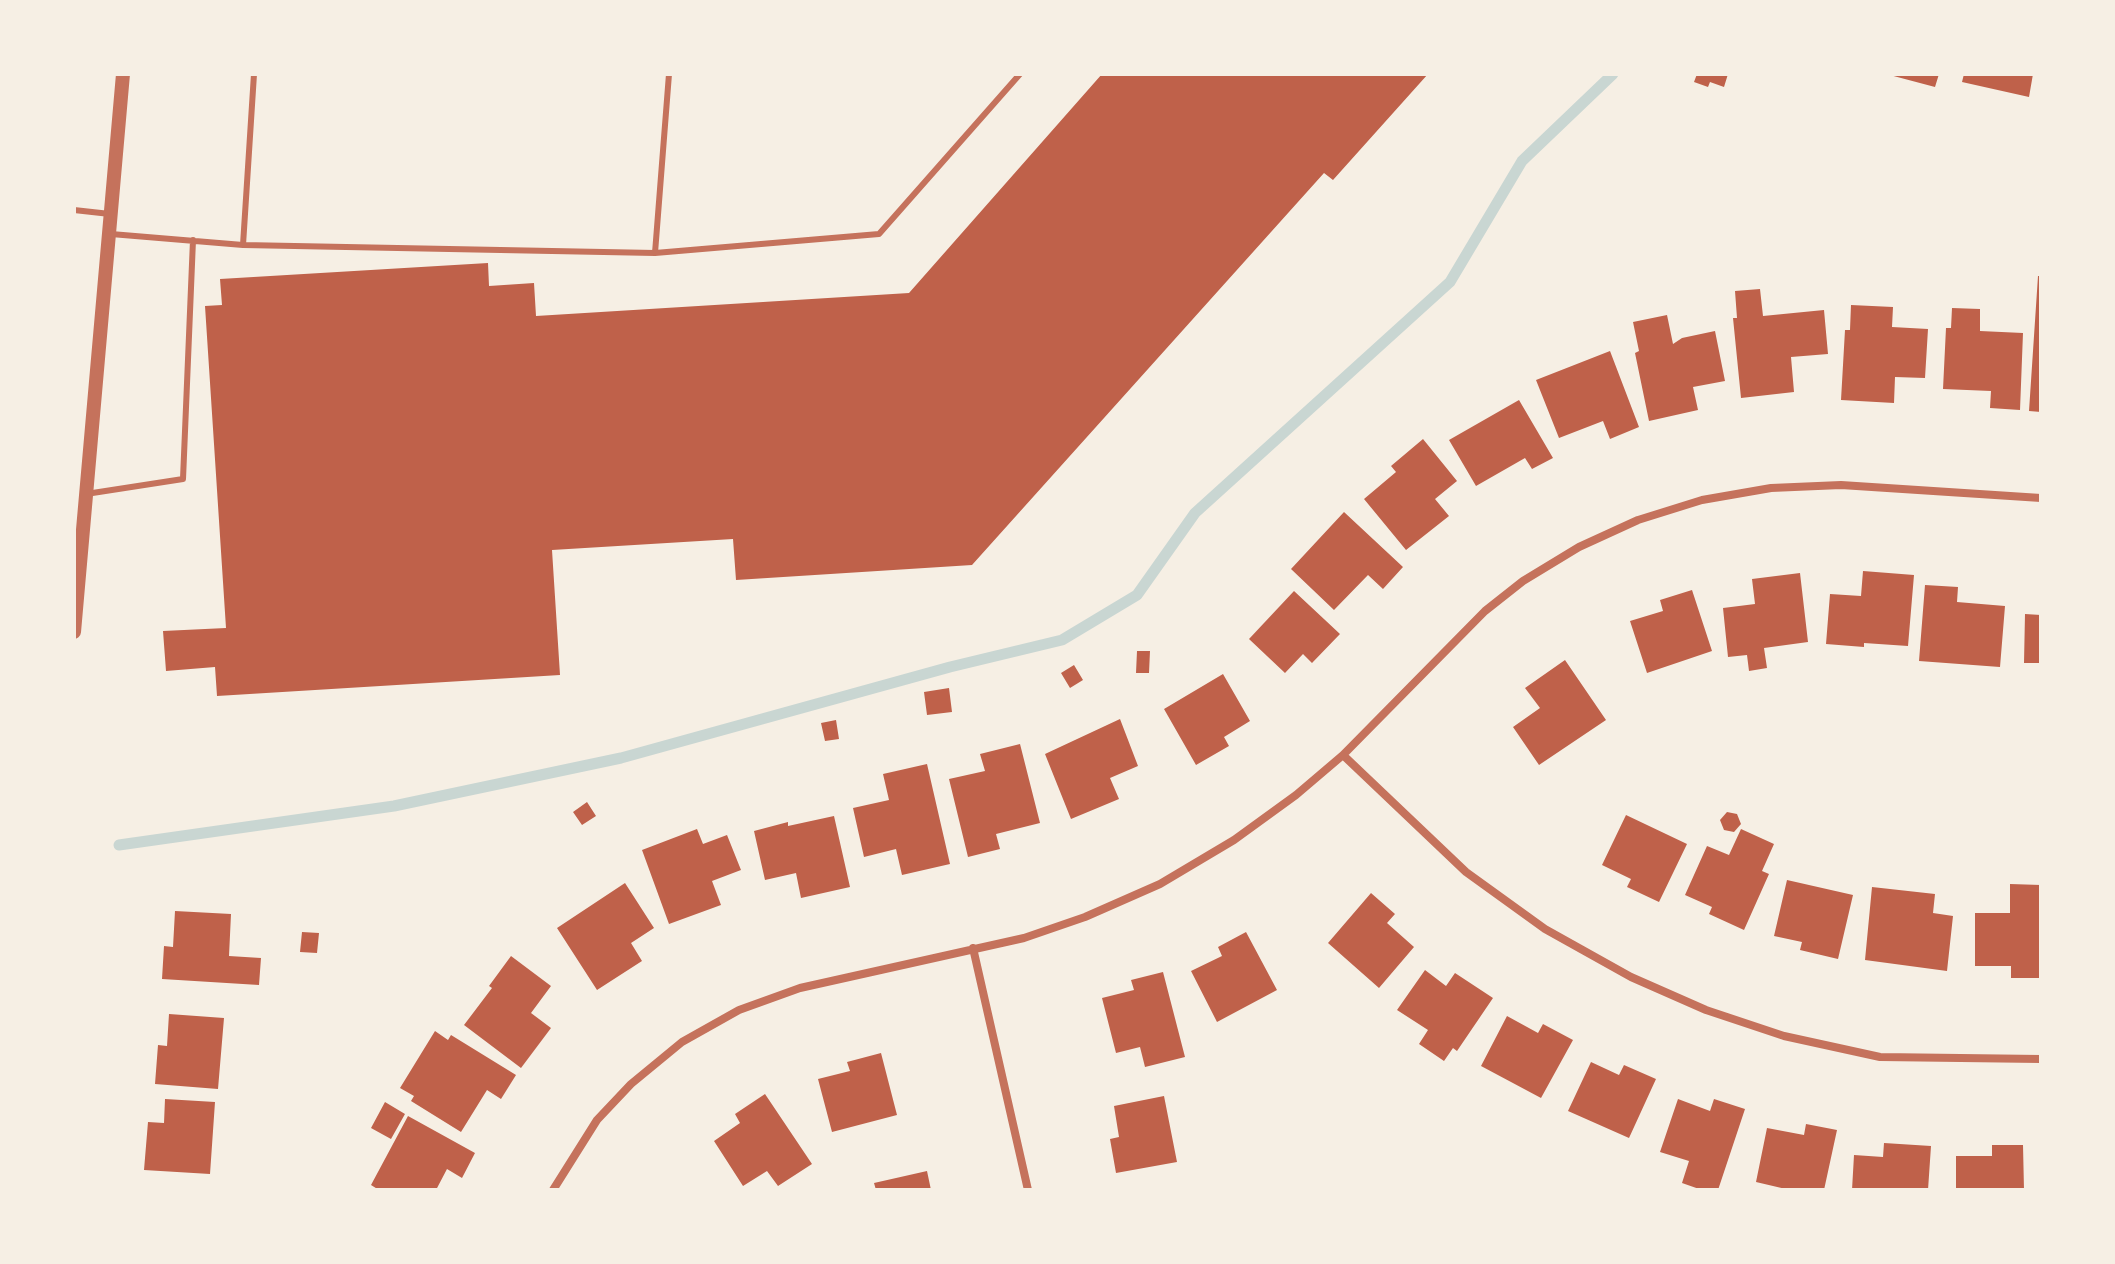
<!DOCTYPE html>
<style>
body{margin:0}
#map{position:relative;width:2115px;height:1264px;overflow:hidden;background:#f6efe4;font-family:Ubuntu,sans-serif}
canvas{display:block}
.frame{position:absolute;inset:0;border:76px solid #f6efe4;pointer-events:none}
</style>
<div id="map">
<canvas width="2115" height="1264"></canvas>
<div class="frame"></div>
</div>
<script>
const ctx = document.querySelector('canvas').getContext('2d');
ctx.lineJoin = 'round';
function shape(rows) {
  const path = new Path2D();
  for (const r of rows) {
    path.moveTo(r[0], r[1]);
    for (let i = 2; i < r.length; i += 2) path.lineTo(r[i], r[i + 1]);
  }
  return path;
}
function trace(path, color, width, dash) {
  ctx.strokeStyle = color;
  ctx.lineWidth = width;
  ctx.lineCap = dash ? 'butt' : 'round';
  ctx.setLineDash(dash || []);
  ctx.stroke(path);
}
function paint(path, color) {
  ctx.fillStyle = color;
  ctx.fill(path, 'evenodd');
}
const stream = shape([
 [119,845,394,806,621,758,950,667,1062,640,1137,595,1195,513,1450,282,1522,161,1613,74]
]);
const building = shape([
 [1102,74,1428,74,1333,180,1324,173,972,565,736,580,733,539,552,550,560,675,217,696,215,667,166,671,163,631,226,628,205,306,222,305,220,279,488,263,489,286,534,283,536,316,909,293],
 [1697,74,1728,74,1724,87,1710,82,1708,87,1694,82],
 [1886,74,1939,74,1935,87],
 [1964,74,2033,74,2029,97,1962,82],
 [2038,276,2041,276,2041,412,2029,411],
 [1760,289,1763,316,1824,310,1828,354,1791,357,1794,392,1741,398,1733,318,1737,318,1735,291],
 [1851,305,1893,307,1892,327,1928,329,1925,378,1895,377,1894,403,1841,400,1845,330,1850,330],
 [1952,308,1980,309,1980,331,2023,333,2020,410,1990,408,1991,391,1943,389,1946,328,1951,328],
 [1667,315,1673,344,1682,338,1715,331,1725,381,1693,387,1698,410,1649,421,1635,353,1639,351,1633,322],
 [1610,351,1639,427,1610,439,1603,421,1559,438,1536,380],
 [1519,400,1553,458,1532,469,1525,458,1476,486,1449,440],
 [1423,439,1457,481,1435,499,1449,516,1406,550,1364,499,1396,472,1391,466],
 [1344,512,1403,567,1383,589,1368,575,1334,610,1291,569],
 [1863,571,1914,575,1908,646,1864,643,1864,647,1826,644,1830,594,1861,596],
 [1800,573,1808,642,1764,648,1767,668,1749,671,1747,655,1728,657,1723,608,1755,604,1752,579],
 [1925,585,1958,587,1957,602,2005,606,2000,667,1919,661],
 [1692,590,1712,651,1647,673,1630,621,1663,611,1660,600],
 [1294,591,1340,634,1312,663,1303,654,1285,673,1249,639],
 [2025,614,2041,615,2041,663,2024,663],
 [1137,651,1150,651,1149,673,1136,673],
 [1565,660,1606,720,1539,765,1513,727,1540,708,1525,688],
 [1074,665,1083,680,1070,688,1061,673],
 [1223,674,1250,721,1224,737,1229,746,1196,765,1164,709],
 [949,688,952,712,927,715,924,692],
 [1120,719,1138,766,1110,778,1119,799,1071,819,1045,754],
 [836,720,839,739,825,741,821,723],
 [1020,744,1040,823,996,834,1000,849,968,857,949,779,985,771,980,754],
 [927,764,950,864,902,875,896,849,864,857,853,808,889,800,883,774],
 [587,802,596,816,582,825,573,812],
 [1727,812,1737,814,1741,824,1734,832,1724,830,1720,820],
 [1626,815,1687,844,1659,902,1627,887,1631,879,1602,865],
 [834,816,850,887,801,898,796,873,765,880,754,831,788,822,788,826],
 [697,829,703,844,727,835,741,870,712,881,721,905,669,924,642,850],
 [1741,829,1774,844,1762,871,1769,874,1744,930,1709,914,1712,907,1685,895,1707,846,1729,855],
 [1787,880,1853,895,1838,959,1800,950,1802,942,1774,936],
 [625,883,654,928,631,943,642,961,597,990,557,928],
 [2010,884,2041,885,2041,978,2011,978,2011,966,1975,966,1975,913,2010,913],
 [1872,887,1935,894,1933,913,1953,916,1947,971,1865,960],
 [1371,893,1395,914,1387,923,1414,947,1379,988,1328,943],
 [175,911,231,914,229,956,261,958,259,985,162,979,164,946,173,947],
 [302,932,319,933,317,953,300,952],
 [1246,932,1277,990,1217,1022,1191,971,1222,956,1218,947],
 [511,956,551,986,531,1013,551,1028,521,1068,464,1025,492,988,489,986],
 [1425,970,1446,986,1455,973,1493,998,1457,1051,1453,1048,1444,1061,1419,1044,1428,1030,1397,1010],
 [1163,972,1185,1057,1145,1067,1140,1047,1116,1053,1102,998,1134,990,1131,980],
 [169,1014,224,1018,218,1089,155,1084,158,1045,167,1046],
 [1507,1016,1538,1033,1543,1024,1573,1040,1541,1098,1481,1066],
 [435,1031,448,1040,451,1035,516,1075,501,1099,487,1090,461,1132,411,1101,414,1096,400,1088],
 [881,1053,897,1115,832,1132,818,1079,850,1071,847,1062],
 [1591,1062,1619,1075,1624,1065,1656,1079,1629,1138,1568,1111],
 [765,1094,812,1164,778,1186,767,1171,743,1186,714,1141,740,1123,735,1114],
 [1164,1096,1177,1162,1116,1173,1110,1139,1119,1137,1114,1106],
 [165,1099,215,1102,210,1174,144,1170,148,1122,164,1123],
 [1678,1099,1710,1111,1714,1099,1745,1109,1718,1190,1702,1190,1682,1183,1689,1161,1660,1152],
 [385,1102,405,1114,391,1139,371,1128],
 [408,1116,475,1153,462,1178,447,1169,436,1190,379,1190,371,1185],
 [1806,1124,1837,1130,1824,1190,1790,1190,1756,1182,1767,1128,1804,1135],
 [1884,1143,1931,1146,1928,1190,1852,1190,1854,1155,1883,1157],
 [1992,1145,2023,1145,2024,1190,1956,1190,1956,1156,1992,1156],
 [927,1171,931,1190,876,1190,874,1183]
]);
const service = shape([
 [74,210,110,214],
 [111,234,243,245,655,253,879,234,1020,74],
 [243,245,254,74],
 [655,253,669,74],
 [86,494,183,479,193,240]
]);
const minor = shape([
 [1343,755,1466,872,1545,929,1631,977,1706,1010,1784,1036,1880,1057,2041,1059],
 [973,948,1028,1190],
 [553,1190,597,1120,631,1084,682,1042,739,1010,800,988,1024,938,1085,917,1160,884,1234,840,1296,795,1343,755,1485,611,1523,581,1579,547,1638,520,1702,500,1771,488,1841,485,2041,498]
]);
const tertiary = shape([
 [74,632,123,74]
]);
trace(stream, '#c9d6d2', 11);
paint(building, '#bf614a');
trace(service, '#c5725c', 6);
trace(minor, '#c5725c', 8);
trace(tertiary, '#c5725c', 14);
</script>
